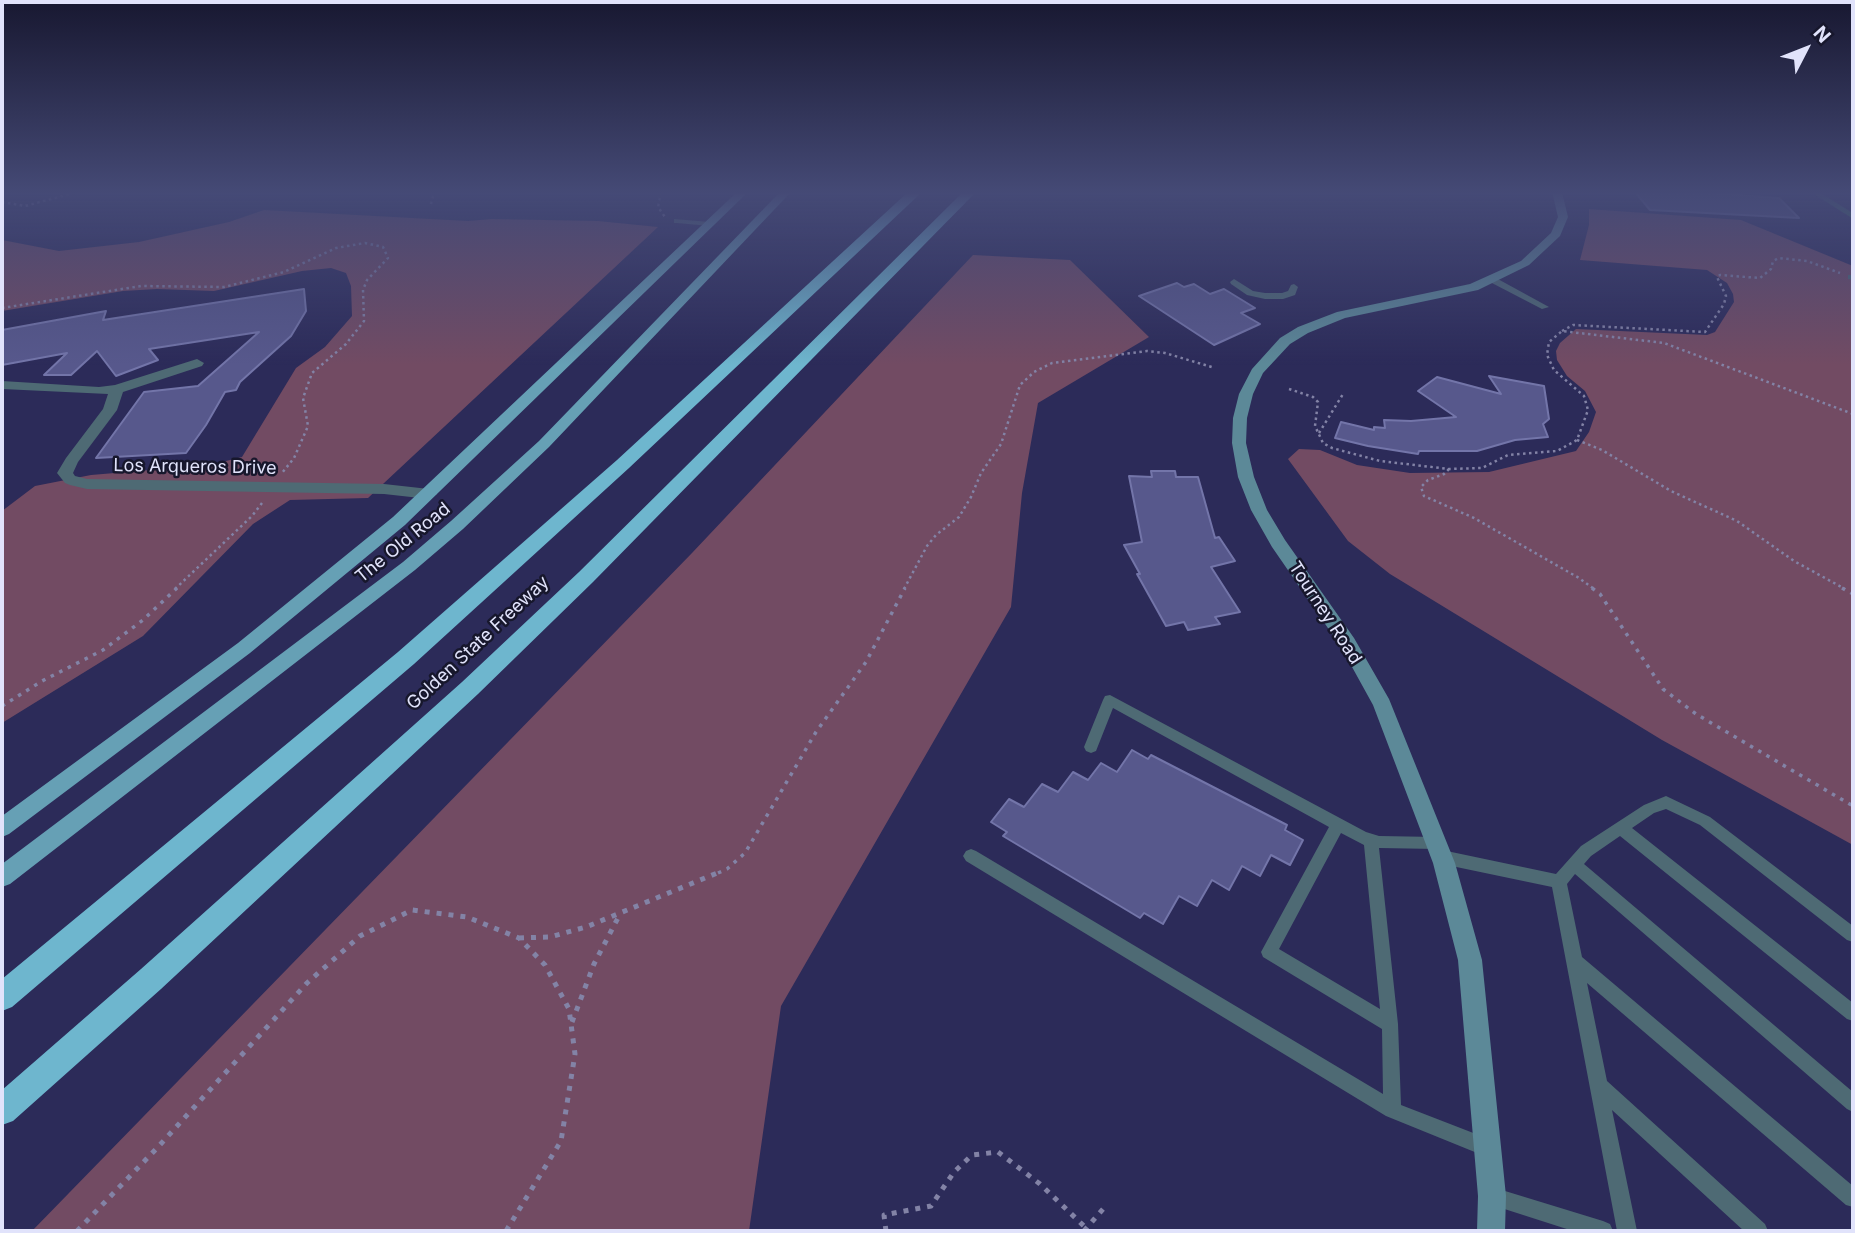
<!DOCTYPE html>
<style>
body{margin:0}
#map{position:relative;width:1855px;height:1233px;overflow:hidden;background:#2c2b59;font-family:Inter,sans-serif}
canvas{display:block}
.frame{position:absolute;inset:0;border:4px solid #e1e3fb;pointer-events:none}
.north{position:absolute;left:1771px;top:14px;width:70px;height:70px;-webkit-text-stroke:5px #17172c;paint-order:stroke;rotate:48deg;font-size:19px;font-weight:700;line-height:28px;text-align:center;color:#e1e3fb}
.north::after{content:'';display:block;margin:auto;width:24px;height:32px;background:#e1e3fb;clip-path:polygon(50% 0,100% 100%,50% 72%,0 100%)}
</style>
<div id="map">
<canvas width="1855" height="1233"></canvas>
<div class="frame"></div>
<div class="north">N</div>
</div>
<script>
const ctx = document.querySelector('canvas').getContext('2d');
ctx.lineJoin = 'round';
function paint(path, color) {
  ctx.fillStyle = color;
  ctx.fill(path, 'evenodd');
}
function shape(rows) {
  const path = new Path2D();
  for (const r of rows) {
    path.moveTo(r[0], r[1]);
    for (let i = 2; i < r.length; i += 2) path.lineTo(r[i], r[i + 1]);
  }
  return path;
}
function trace(path, color, width, dash) {
  ctx.strokeStyle = color;
  ctx.lineWidth = width;
  ctx.lineCap = dash ? 'butt' : 'round';
  ctx.setLineDash(dash || []);
  ctx.stroke(path);
}
function write(font, color, halo, rows, align = 'center') {
  ctx.font = font + ' Inter,sans-serif';
  ctx.lineWidth = 5;
  ctx.setLineDash([]);
  ctx.textBaseline = 'middle';
  ctx.strokeStyle = halo;
  ctx.fillStyle = color;
  for (const [text, x, y, turn = 0] of rows) {
    ctx.save();
    ctx.translate(x, y);
    ctx.rotate((+turn || 0) * Math.PI / 180);
    ctx.textAlign = isNaN(turn) ? turn : align;
    if (halo) ctx.strokeText(text, 0, 0);
    ctx.fillText(text, 0, 0);
    ctx.restore();
  }
}
const green = shape([
 [1589,209,1741,220,1853,266,1853,845,1662,740,1390,574,1348,541,1288,459,1299,449,1320,450,1357,465,1410,473,1489,472,1576,451,1589,432,1596,412,1585,391,1567,376,1557,360,1556,351,1560,343,1576,329,1707,335,1715,332,1734,302,1733,294,1727,283,1707,270,1580,260,1589,225],
 [264,210,468,221,492,219,598,221,658,227,368,498,290,500,253,524,143,636,2,723,2,511,35,486,91,475,210,465,242,457,296,368,325,347,352,316,351,286,346,273,331,268,302,271,214,291,157,289,123,291,2,311,2,240,59,251,139,242,229,222],
 [973,255,1070,260,1149,337,1038,403,1022,493,1011,607,781,1006,749,1231,32,1231,692,553]
]);
const stream = shape([
 [1818,194,1853,216]
]);
const building = shape([
 [1635,192,1698,192,1779,198,1799,218,1650,210,1635,192],
 [1177,283,1184,287,1194,284,1210,294,1224,289,1255,308,1241,313,1260,324,1214,345,1139,296,1177,283],
 [304,289,306,311,291,336,240,382,236,390,225,392,206,425,186,453,96,458,144,392,198,386,259,332,149,349,158,360,116,376,97,351,71,375,44,375,67,353,2,365,2,330,106,311,103,320,304,289],
 [1489,376,1544,386,1549,419,1543,424,1548,437,1515,440,1477,451,1419,451,1418,454,1368,446,1335,438,1341,422,1374,430,1374,427,1385,428,1384,420,1411,421,1456,417,1418,391,1437,377,1501,394,1489,376],
 [1151,471,1175,471,1176,477,1198,477,1215,538,1219,537,1235,561,1211,567,1240,612,1215,617,1220,624,1188,630,1184,622,1166,626,1137,574,1140,574,1124,545,1142,542,1129,476,1152,477,1151,471],
 [1132,750,1148,759,1151,755,1287,825,1285,830,1303,840,1290,865,1271,855,1260,876,1242,866,1229,890,1212,880,1197,906,1179,896,1163,924,1144,913,1140,918,1003,836,1007,832,991,822,1009,799,1024,807,1042,784,1058,792,1073,772,1088,780,1101,763,1117,772,1132,750]
]);
const pathFar2 = shape([
 [561,192,571,192],
 [661,192,658,207,665,217],
 [2,202,25,206,77,192],
 [431,204,434,192],
 [2,308,141,286,224,287,284,272,336,248,365,243,383,247,388,258,367,280,363,290,364,321,346,344,312,373,303,398,308,426,294,458,282,473],
 [1562,331,1573,325,1705,332,1724,304,1726,296,1717,277,1720,275,1760,278,1771,269,1773,261,1779,258,1807,261,1840,273],
 [1289,389,1313,397,1318,402,1315,426,1323,443,1332,448,1380,461,1449,469,1482,468,1508,455,1557,451,1577,440,1588,410,1584,396,1554,370,1547,355,1549,342,1562,331,1664,343,1853,414],
 [1319,433,1343,394],
 [1577,440,1602,450,1671,491,1737,521,1794,561,1845,589],
 [1449,469,1444,474,1428,480,1421,487,1424,496,1474,518,1579,578,1594,589],
 [175,589,252,516,262,503],
 [904,589,927,546,936,535,959,517,971,497,981,473,1001,444,1020,385,1034,372,1052,363,1147,351,1165,353,1215,368]
]);
const pathFar1 = shape([
 [1592,588,1600,594,1663,689,1696,714,1853,806],
 [1842,588,1853,594],
 [2,706,42,681,103,650,143,620,177,588],
 [718,873,727,869,745,853,816,732,866,662,905,588]
]);
const path = shape([
 [519,938,550,937,586,927,722,871],
 [572,1022,594,964,620,914],
 [77,1231,158,1147,307,983,360,936,412,910,467,917,519,938,545,965,569,1009,575,1054,561,1141,506,1231],
 [886,1231,884,1215,931,1206,954,1172,972,1155,998,1152,1040,1184,1086,1228],
 [1084,1231,1103,1209]
]);
const lane = shape([
 [674,219,710,222,714,224,710,226,677,223,674,223,674,219],
 [1848,275,1853,275,1853,280,1848,279,1848,275],
 [1490,278,1496,278,1549,307,1542,309,1490,282,1490,278],
 [1234,279,1253,291,1265,293,1282,293,1288,291,1291,285,1294,284,1298,287,1295,295,1283,299,1265,299,1247,295,1231,284,1230,282,1234,279],
 [1110,695,1366,832,1379,836,1437,837,1442,838,1444,843,1442,848,1437,849,1379,848,1398,1024,1401,1105,1494,1141,1496,1148,1494,1155,1487,1157,1386,1116,966,861,963,856,966,851,971,849,976,851,1383,1094,1382,1029,1263,957,1261,952,1329,827,1113,708,1096,751,1091,753,1086,751,1084,747,1103,700,1105,696,1110,695],
 [1341,833,1364,845,1380,1009,1279,949,1341,833],
 [1666,796,1710,817,1853,926,1853,942,1847,940,1700,825,1666,809,1654,813,1632,828,1853,1003,1853,1021,1847,1019,1620,836,1591,856,1584,864,1853,1092,1853,1112,1847,1109,1575,874,1567,884,1582,957,1853,1186,1853,1207,1846,1205,1587,983,1607,1081,1765,1224,1768,1231,1744,1231,1612,1110,1637,1231,1617,1231,1552,887,1442,864,1437,862,1434,857,1437,852,1442,850,1556,874,1581,846,1644,805,1666,796],
 [1492,1187,1603,1221,1610,1224,1613,1231,1573,1231,1492,1205,1485,1203,1483,1196,1485,1189,1492,1187]
]);
const street = shape([
 [197,359,204,363,202,366,123,392,117,410,78,462,73,473,75,476,87,479,384,484,429,489,437,494,429,499,384,494,87,489,70,485,65,483,57,473,66,458,103,409,108,394,2,389,2,381,99,387,115,385,197,359]
]);
const secondary = shape([
 [1552,192,1562,192,1568,217,1560,236,1529,265,1478,290,1345,318,1308,333,1290,344,1263,373,1253,394,1247,418,1246,443,1254,477,1267,510,1285,540,1354,638,1389,699,1455,863,1482,960,1506,1196,1505,1231,1477,1231,1478,1196,1458,960,1433,863,1373,705,1341,647,1272,547,1251,510,1238,477,1232,443,1233,418,1239,394,1252,369,1280,338,1298,327,1337,312,1470,284,1521,261,1551,233,1558,217,1552,192]
]);
const primary = shape([
 [737,192,748,192,405,525,250,653,9,834,2,837,2,816,238,643,393,517,737,192],
 [780,192,791,192,549,447,463,529,415,570,10,884,2,887,2,864,403,562,451,521,539,441,780,192]
]);
const highway = shape([
 [908,192,922,192,629,468,414,664,12,1007,2,1011,2,979,398,652,617,460,908,192],
 [963,192,976,192,593,582,478,694,161,989,13,1121,2,1125,2,1090,141,969,462,682,579,572,963,192]
]);
const streetNames = [
 ["Los Arqueros Drive",195,467,1],
 ["The Old Road",403,543,-39],
 ["Tourney Road",1325,613,57],
 ["Golden State Freeway",478,643,-43]
];
paint(green, '#724b63');
trace(stream, '#37795b', 4.5);
paint(building, '#57588c');
trace(building, '#7375a9', 2);
trace(pathFar2, '#8383a6', 2.5, [2.5, 3.5]);
trace(pathFar1, '#8383a6', 3.5, [3.5, 6]);
trace(path, '#8383a6', 5, [5, 7]);
paint(lane, '#4e6a74');
paint(street, '#4e6a74');
paint(secondary, '#5c8998');
paint(primary, '#66a0b5');
paint(highway, '#6eb6ce');
const sky = ctx.createLinearGradient(0, 0, 0, 365);
sky.addColorStop(0, '#181831');
sky.addColorStop(0.53, '#454a76');
sky.addColorStop(1, '#454a7600');
ctx.fillStyle = sky;
ctx.fillRect(0, 0, 1855, 365);
write('18px', '#e1e3fb', '#17172c', streetNames);
</script>
